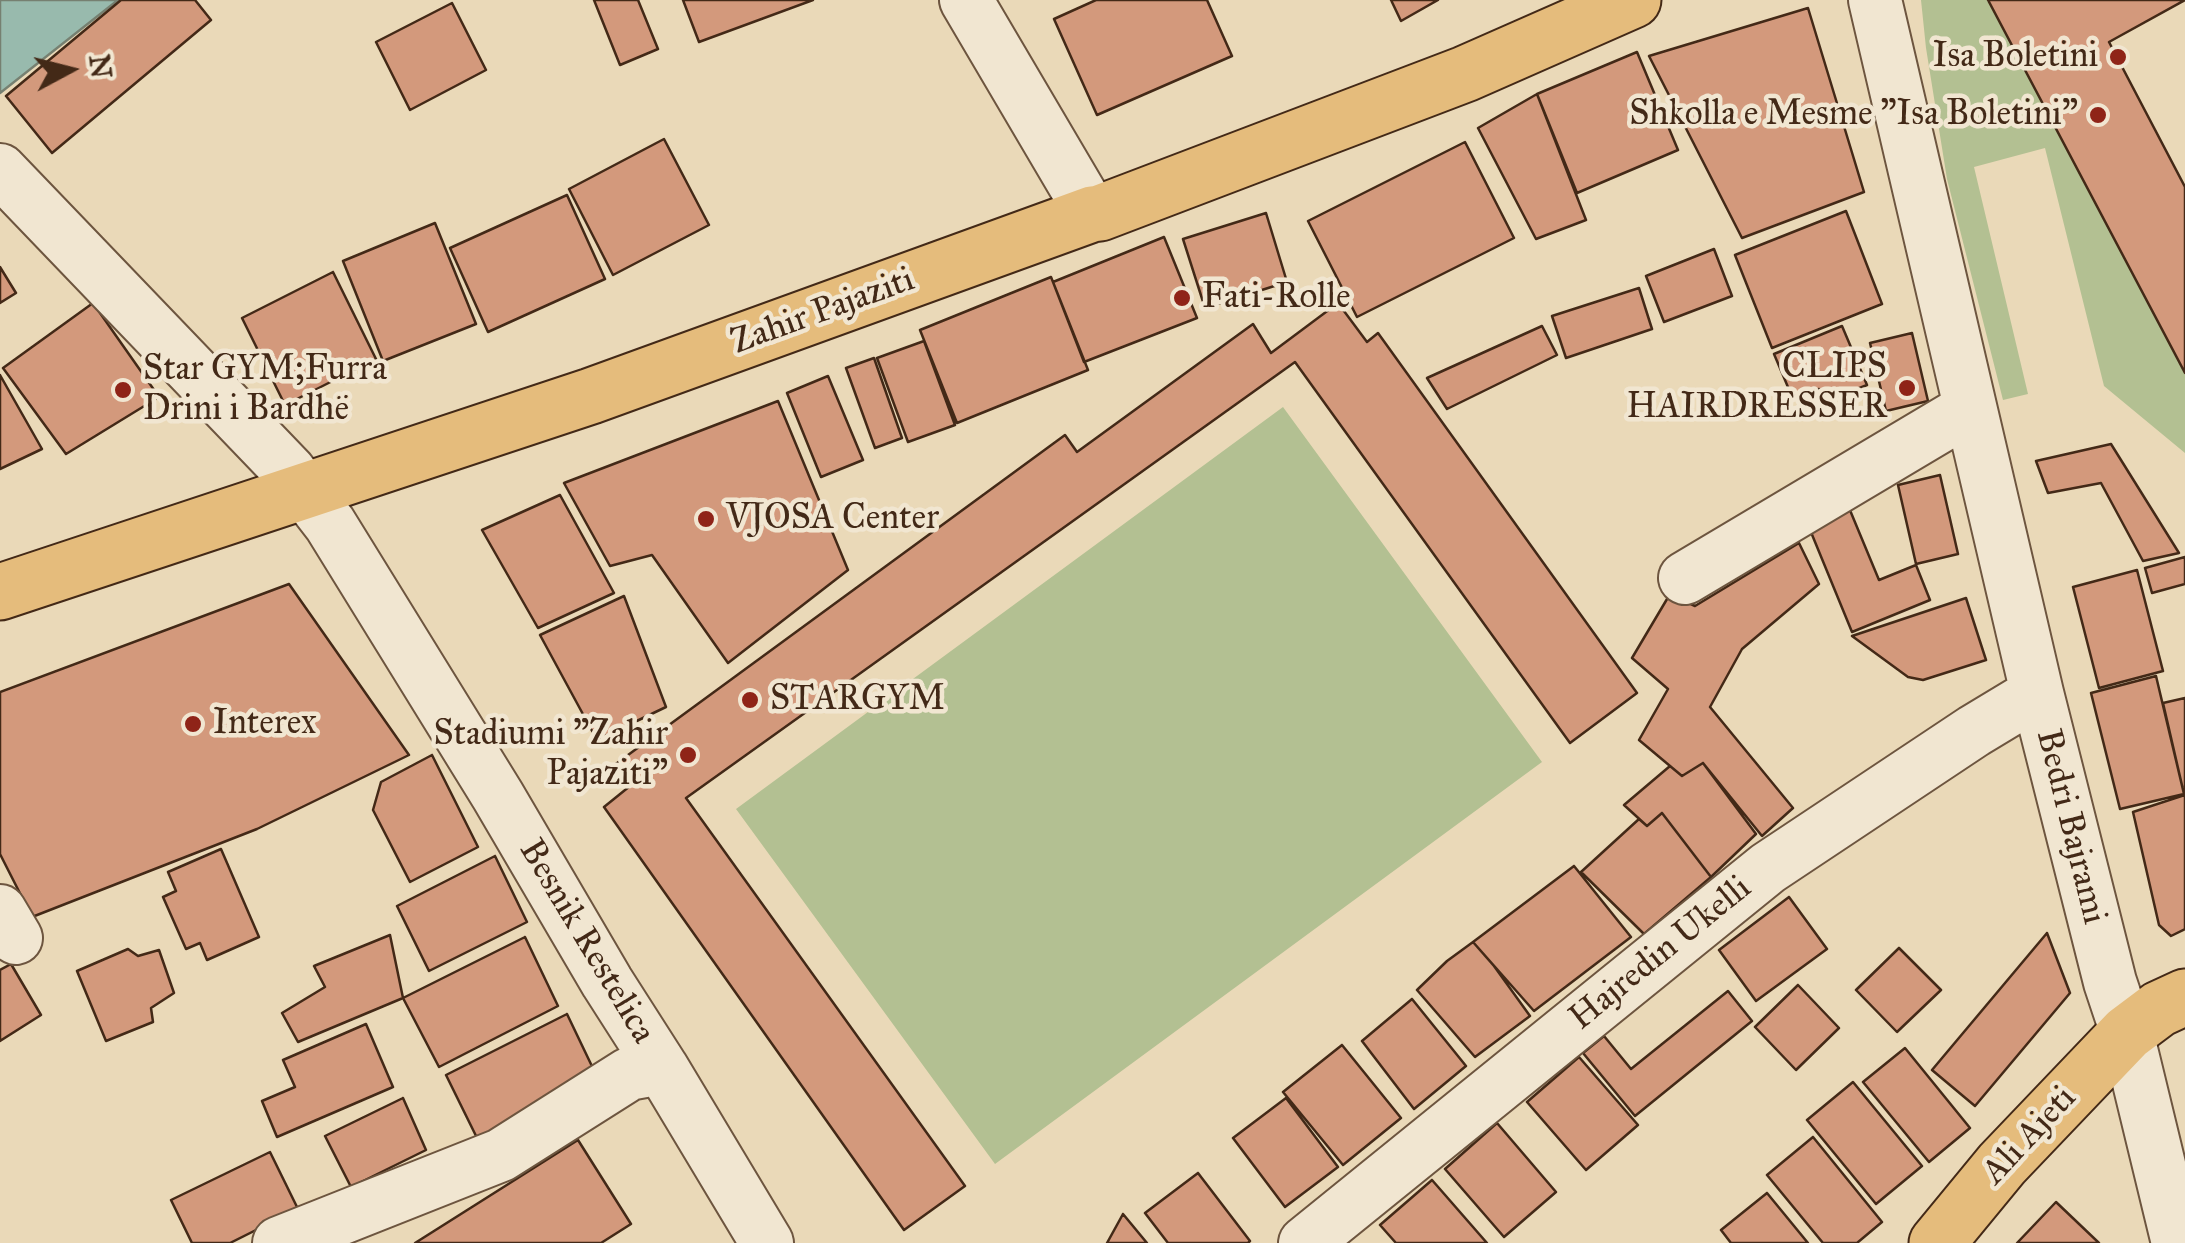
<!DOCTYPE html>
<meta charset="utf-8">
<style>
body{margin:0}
#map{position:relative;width:2185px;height:1243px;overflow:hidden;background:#ead9b8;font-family:"IM FELL Great Primer",serif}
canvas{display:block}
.north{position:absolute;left:20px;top:20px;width:100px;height:100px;-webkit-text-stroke:8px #f1e6d1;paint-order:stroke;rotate:83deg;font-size:28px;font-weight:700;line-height:40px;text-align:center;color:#432917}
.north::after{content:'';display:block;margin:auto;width:35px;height:45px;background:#432917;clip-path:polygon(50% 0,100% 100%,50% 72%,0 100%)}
</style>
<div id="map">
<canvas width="2185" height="1243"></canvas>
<div class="north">N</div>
</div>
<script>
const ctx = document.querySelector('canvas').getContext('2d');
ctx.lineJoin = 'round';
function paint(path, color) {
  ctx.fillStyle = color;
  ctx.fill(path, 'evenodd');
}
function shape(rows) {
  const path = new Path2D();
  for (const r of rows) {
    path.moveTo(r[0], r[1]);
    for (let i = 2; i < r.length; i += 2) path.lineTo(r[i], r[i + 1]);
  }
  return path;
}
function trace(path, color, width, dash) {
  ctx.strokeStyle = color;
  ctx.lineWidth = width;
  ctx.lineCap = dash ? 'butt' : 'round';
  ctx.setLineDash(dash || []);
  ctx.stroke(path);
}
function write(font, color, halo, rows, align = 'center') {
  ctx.font = font + ' "IM FELL Great Primer",serif';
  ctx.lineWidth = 9;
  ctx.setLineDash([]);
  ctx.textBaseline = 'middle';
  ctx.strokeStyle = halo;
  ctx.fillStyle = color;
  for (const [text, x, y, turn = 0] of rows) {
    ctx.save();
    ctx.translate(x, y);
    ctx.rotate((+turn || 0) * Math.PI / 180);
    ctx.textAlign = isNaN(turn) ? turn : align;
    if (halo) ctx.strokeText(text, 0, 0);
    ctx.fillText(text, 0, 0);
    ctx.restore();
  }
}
const green = shape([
 [1921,0,1988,0,2185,373,2185,453,2104,386,2045,148,1974,167,2028,394,2003,400,1947,179,1926,48],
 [1283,407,1542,762,995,1164,736,809]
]);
const water = shape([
 [0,0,118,0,0,93,0,0]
]);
const building = shape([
 [121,0,195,0,211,20,52,153,6,96,121,0],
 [594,0,638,0,658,49,620,65,594,0],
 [683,0,813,0,699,42,683,0],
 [1096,0,1207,0,1232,56,1097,115,1054,19,1096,0],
 [1391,0,1438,0,1401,21,1391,0],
 [1988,0,2185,0,2109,42,2185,187,2185,373,1988,0],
 [452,3,486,70,410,110,376,42,452,3],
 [1808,8,1864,192,1742,238,1649,56,1808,8],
 [1637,52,1678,150,1577,193,1537,94,1637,52],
 [1537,94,1586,220,1536,239,1478,128,1537,94],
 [664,139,709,225,613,275,569,189,664,139],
 [1465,142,1514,238,1357,317,1308,221,1465,142],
 [567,195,605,279,488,332,450,248,567,195],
 [1846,211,1882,304,1772,348,1735,255,1846,211],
 [1266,213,1287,282,1205,308,1183,239,1266,213],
 [435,223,476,324,383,361,343,261,435,223],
 [1164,237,1197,318,1084,362,1053,282,1164,237],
 [1714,249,1732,296,1664,322,1646,276,1714,249],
 [0,267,16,293,0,303,0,267],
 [333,272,376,359,285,405,242,318,333,272],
 [1051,277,1088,370,957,423,920,330,1051,277],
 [1639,288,1652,329,1566,358,1552,316,1639,288],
 [93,303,159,397,66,454,3,368,93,303],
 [1338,303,1367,342,1378,333,1637,693,1570,743,1295,362,686,798,965,1186,904,1230,604,807,630,786,613,766,1065,435,1077,452,1253,324,1271,353,1338,303],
 [1542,326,1557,355,1447,409,1427,378,1542,326],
 [1842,326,1867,385,1825,402,1819,389,1793,399,1774,354,1842,326],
 [1912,333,1928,401,1886,411,1870,343,1912,333],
 [924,341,955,425,908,442,877,358,924,341],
 [874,358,902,438,875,448,846,368,874,358],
 [0,375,42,449,0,469,0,375],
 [828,376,863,460,821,477,787,393,828,376],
 [778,401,848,570,728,663,652,555,610,566,564,483,778,401],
 [2111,444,2179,553,2143,561,2101,483,2048,493,2036,461,2111,444],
 [1940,475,1958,554,1916,564,1898,485,1940,475],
 [560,495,614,593,538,628,482,530,560,495],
 [1847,503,1879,580,1916,565,1930,600,1852,632,1806,520,1847,503],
 [1799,543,1819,584,1742,649,1710,707,1793,808,1762,836,1703,763,1682,776,1639,740,1668,689,1632,658,1670,594,1695,606,1799,543],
 [2185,557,2185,584,2152,593,2145,568,2185,557],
 [2137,570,2163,671,2099,688,2073,587,2137,570],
 [289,584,409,755,257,829,32,917,0,854,0,692,289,584],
 [624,596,666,707,597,740,540,635,624,596],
 [1966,598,1986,660,1923,680,1908,677,1852,636,1966,598],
 [2156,676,2184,794,2120,809,2091,693,2156,676],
 [2185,698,2185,793,2184,794,2163,703,2185,698],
 [432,755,478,847,410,882,373,810,381,782,432,755],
 [1703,763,1756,834,1711,877,1662,813,1647,826,1624,805,1670,766,1682,776,1703,763],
 [2185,795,2185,929,2171,936,2159,925,2133,812,2185,795],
 [1662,813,1711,877,1644,934,1581,872,1639,819,1647,826,1662,813],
 [221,849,259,937,207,960,200,943,186,949,163,897,176,891,168,872,221,849],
 [495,856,527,922,429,971,397,906,495,856],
 [1574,866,1631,937,1534,1011,1473,942,1574,866],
 [1789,897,1827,949,1756,1001,1719,950,1789,897],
 [2047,933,2070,993,1975,1106,1932,1070,2047,933],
 [390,935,403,998,298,1042,282,1013,325,987,314,966,390,935],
 [525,937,558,1006,439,1067,403,998,525,937],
 [1473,942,1494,966,1530,1016,1475,1057,1417,990,1447,961,1473,942],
 [1899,948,1941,990,1897,1032,1856,990,1899,948],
 [128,949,138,956,159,950,174,993,151,1008,153,1022,106,1041,77,971,128,949],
 [11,964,41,1015,0,1041,0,970,11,964],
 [1798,985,1839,1028,1796,1070,1755,1027,1798,985],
 [1728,991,1752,1021,1635,1116,1583,1053,1604,1036,1631,1069,1728,991],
 [1412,999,1466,1066,1414,1109,1362,1041,1412,999],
 [567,1014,600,1083,480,1144,446,1075,567,1014],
 [366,1024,393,1087,277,1137,262,1101,295,1087,283,1060,366,1024],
 [1342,1045,1401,1118,1343,1165,1283,1092,1342,1045],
 [1905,1048,1970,1128,1929,1162,1863,1082,1905,1048],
 [1579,1057,1638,1125,1586,1170,1527,1102,1579,1057],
 [1853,1082,1922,1166,1876,1204,1807,1120,1853,1082],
 [403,1098,426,1150,351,1187,325,1136,403,1098],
 [1286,1098,1338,1167,1285,1207,1233,1138,1286,1098],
 [1497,1123,1556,1192,1504,1237,1445,1169,1497,1123],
 [1813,1137,1882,1222,1857,1243,1823,1243,1767,1175,1813,1137],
 [578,1140,631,1224,601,1243,415,1243,578,1140],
 [270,1152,298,1209,230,1243,192,1243,171,1200,270,1152],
 [1198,1173,1250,1241,1248,1243,1168,1243,1145,1213,1198,1173],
 [1432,1180,1487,1243,1396,1243,1380,1225,1432,1180],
 [1767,1193,1808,1243,1731,1243,1721,1230,1767,1193],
 [2056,1202,2099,1243,2017,1243,2056,1202],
 [1123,1214,1147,1243,1107,1243,1123,1214]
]);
const minor = shape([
 [966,0,1092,214],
 [1875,0,2037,693,2110,982,2127,1033,2178,1243],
 [0,170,289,471,330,524,498,796,607,982,662,1068,767,1243],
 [1685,578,1969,409],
 [0,911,16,938],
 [279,1243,501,1155,629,1074,662,1068],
 [1305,1243,1768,868,1974,731,2037,693]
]);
const major = shape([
 [0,592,591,396,1092,214,1100,213,1465,74,1633,0],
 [1937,1243,2002,1164,2127,1033,2159,1009,2185,997]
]);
const markers = [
 [2118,57,10,"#8f2418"],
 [2098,115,10,"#8f2418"],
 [1182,298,10,"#8f2418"],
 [1907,388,10,"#8f2418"],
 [123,390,10,"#8f2418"],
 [706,519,10,"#8f2418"],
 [750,700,10,"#8f2418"],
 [193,724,10,"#8f2418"],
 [688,755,10,"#8f2418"]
];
const poiNames = [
 ["Isa Boletini",2098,57,"right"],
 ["Shkolla e Mesme \"Isa Boletini\"",2078,115,"right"],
 ["Fati-Rolle",1202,298],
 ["CLIPS",1887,368,"right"],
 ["HAIRDRESSER",1887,408,"right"],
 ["Star GYM;Furra",143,370],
 ["Drini i Bardhë",143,410],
 ["VJOSA Center",726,519],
 ["STARGYM",770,700],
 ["Interex",213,724],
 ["Stadiumi \"Zahir",668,735,"right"],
 ["Pajaziti\"",668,775,"right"]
];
const streetNames = [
 ["Zahir Pajaziti",823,312,-20],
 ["Bedri Bajrami",2070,827,76],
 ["Besnik Restelica",586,942,59],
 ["Hajredin Ukelli",1661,954,-39],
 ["Ali Ajeti",2030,1136,-47]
];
paint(green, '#b3c092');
paint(water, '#98baad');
trace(water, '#768071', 2.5);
paint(building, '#d3997c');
trace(building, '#432917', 2.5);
trace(minor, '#6d553f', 56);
trace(major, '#432917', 59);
trace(minor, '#f1e6d1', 52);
trace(major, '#e5bc7c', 55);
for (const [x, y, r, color] of markers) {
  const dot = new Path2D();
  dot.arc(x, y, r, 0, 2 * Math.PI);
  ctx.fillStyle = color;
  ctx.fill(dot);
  trace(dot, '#f1e6d1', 4);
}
write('35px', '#432917', '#f1e6d1', poiNames, 'left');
write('35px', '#432917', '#f1e6d1', streetNames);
</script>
